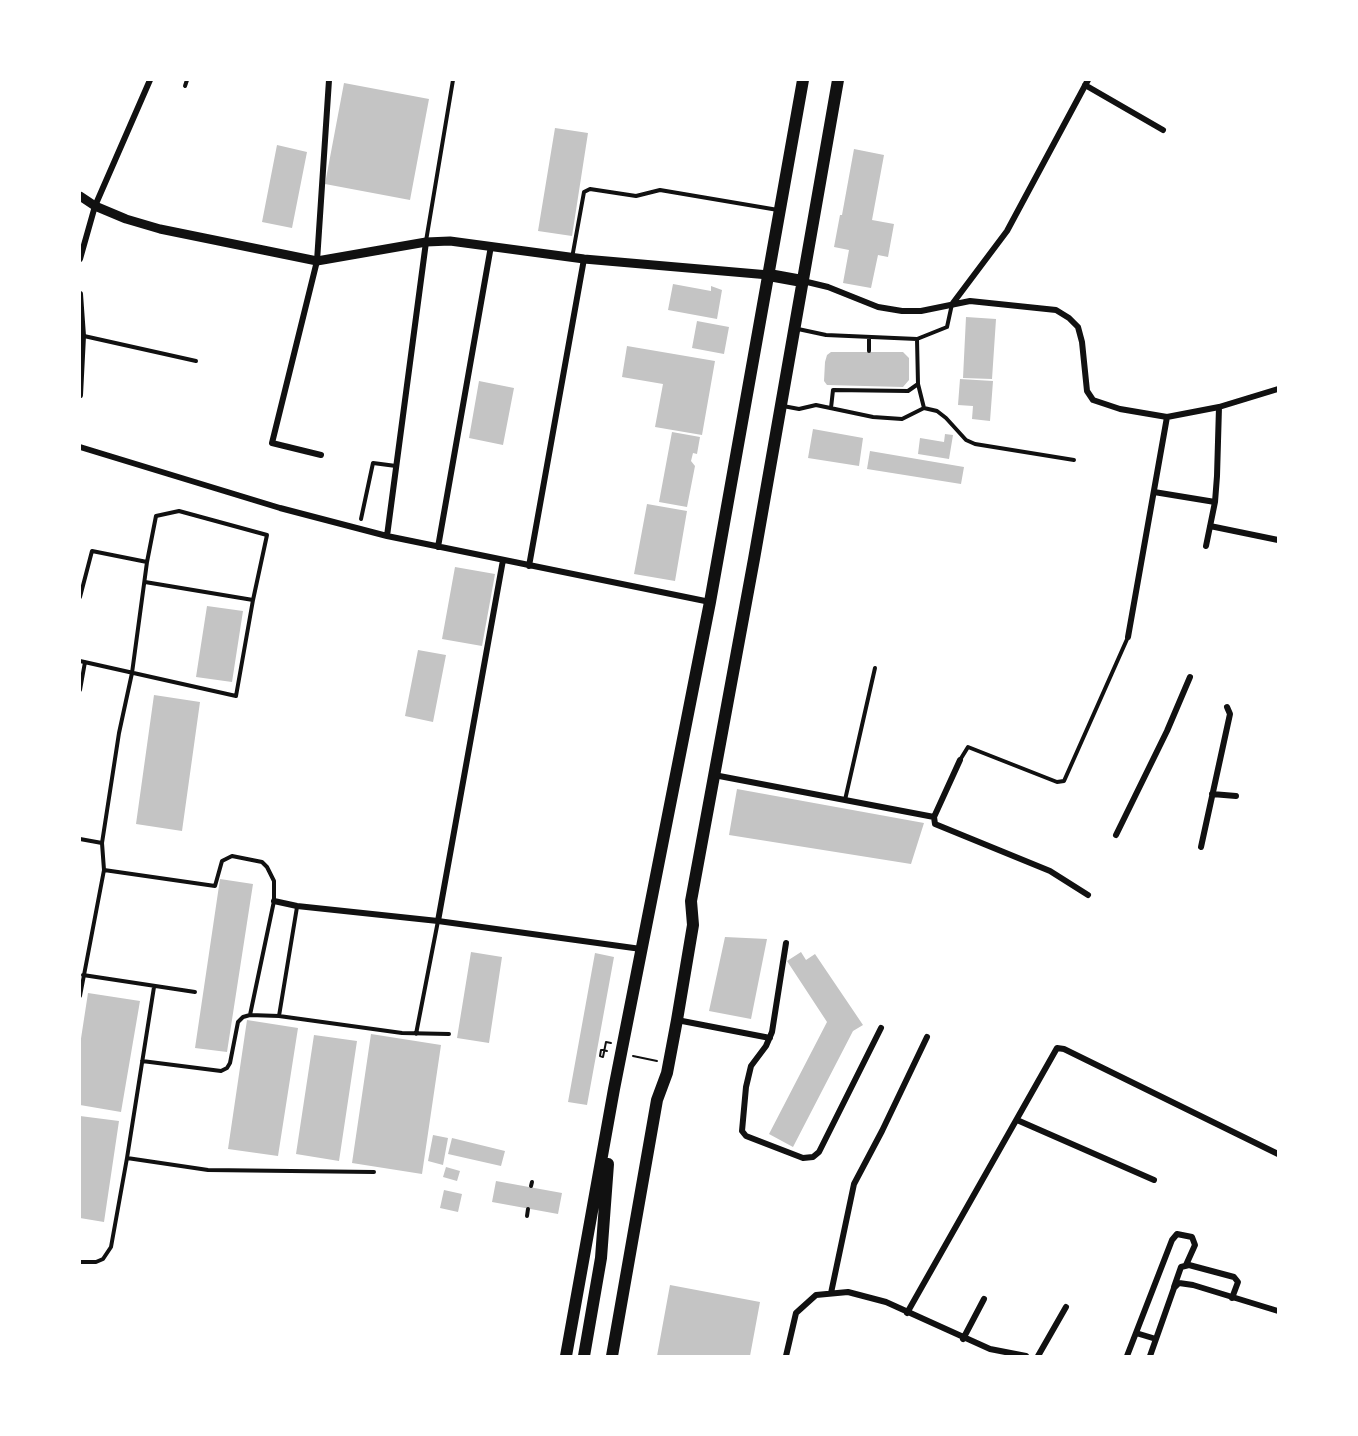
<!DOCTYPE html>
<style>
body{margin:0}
#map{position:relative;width:1358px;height:1436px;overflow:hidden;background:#fff;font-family:Mulish,sans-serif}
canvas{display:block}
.frame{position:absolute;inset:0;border:81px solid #fff;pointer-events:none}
</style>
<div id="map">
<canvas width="1358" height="1436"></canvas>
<div class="frame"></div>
</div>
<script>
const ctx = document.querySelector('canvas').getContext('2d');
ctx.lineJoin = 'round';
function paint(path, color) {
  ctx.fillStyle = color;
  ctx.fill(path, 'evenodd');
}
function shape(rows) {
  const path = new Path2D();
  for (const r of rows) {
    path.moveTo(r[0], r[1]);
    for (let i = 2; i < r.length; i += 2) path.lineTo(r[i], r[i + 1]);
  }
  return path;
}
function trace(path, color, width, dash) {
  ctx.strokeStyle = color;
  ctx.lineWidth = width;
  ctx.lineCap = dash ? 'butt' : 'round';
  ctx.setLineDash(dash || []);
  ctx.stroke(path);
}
const building = shape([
 [344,83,429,99,410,200,325,184],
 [555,128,588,133,572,236,538,231],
 [277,145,307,152,292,228,262,222],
 [854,149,884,155,872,220,894,224,888,257,878,255,871,288,843,283,849,250,834,247,840,215,842,215],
 [673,284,711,291,711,286,722,290,717,319,668,310],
 [966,317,996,319,992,379,963,378],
 [697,321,729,327,724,354,692,348],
 [627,346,715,361,702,435,655,427,663,384,622,377],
 [831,352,903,352,909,358,909,380,903,387,827,385,824,381,825,362,827,355],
 [960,379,993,381,990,421,972,419,973,406,958,405],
 [479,381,514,388,503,445,469,438],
 [813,429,863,438,859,466,808,458],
 [672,432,700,437,697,454,693,453,691,461,695,466,687,507,659,502],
 [945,434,953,435,949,459,918,454,920,438,944,442],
 [870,451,964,467,961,484,867,469],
 [647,504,687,511,675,581,634,574],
 [455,567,495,574,482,646,442,639],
 [207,606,243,611,232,682,196,677],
 [418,650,446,655,433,722,405,716],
 [154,695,200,702,182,831,136,824],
 [737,789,924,823,911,864,729,835],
 [220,879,253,884,227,1052,195,1048],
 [725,937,767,939,751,1019,709,1011],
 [471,952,502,957,489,1043,457,1038],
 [801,952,806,960,815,954,863,1025,853,1031,793,1147,769,1134,827,1022,787,961],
 [595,953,614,957,587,1105,568,1102],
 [88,993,140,1001,121,1112,80,1105,80,1045],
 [247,1020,298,1028,278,1156,228,1149],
 [371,1034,441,1045,422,1174,352,1163],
 [314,1035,357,1041,339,1161,296,1154],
 [80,1116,119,1121,104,1222,80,1218],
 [433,1135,448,1138,443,1165,428,1161],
 [452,1138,505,1151,501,1166,448,1154],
 [446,1167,460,1171,457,1181,443,1177],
 [496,1181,562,1193,558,1214,492,1202],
 [444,1190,462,1194,458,1212,440,1208],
 [670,1285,760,1302,750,1356,657,1356]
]);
const path = shape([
 [607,1051,603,1050,601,1050,600,1056,603,1057,606,1042,611,1043],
 [633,1056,657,1061]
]);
const service = shape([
 [185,86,187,80],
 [426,241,453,80],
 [572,258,584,192,590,189,636,196,660,190,778,210],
 [84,336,196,361],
 [869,338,869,351],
 [917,339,947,327,952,304],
 [783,406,799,409,816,405,873,417,902,419,924,408,918,384,917,339,826,335,798,329],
 [831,408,833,390,908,391,918,384],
 [924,408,937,411,946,418,966,440,975,444,1074,460],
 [361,519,373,463,396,466],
 [80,597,92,551,147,562],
 [80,661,236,696,253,600],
 [80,690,85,662],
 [960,760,968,747,1057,782,1064,781,1128,637],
 [845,800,875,668],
 [80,839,102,843],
 [104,870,215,886,222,861,232,856,262,862,267,867,274,881,274,901,250,1015],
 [83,975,195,992],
 [80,996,104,870,102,843,119,733,132,673,147,562,156,516,179,511,267,535,253,600,145,582],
 [279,1016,297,907],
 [416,1034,438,921],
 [142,1061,221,1071,227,1068,230,1063,238,1022,243,1017,250,1015,279,1016,402,1033,449,1034],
 [127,1158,154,987],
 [531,1186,532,1182],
 [527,1216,528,1209],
 [80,1262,96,1262,103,1259,111,1247,127,1158,208,1170,374,1172]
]);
const minor = shape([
 [1085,85,1163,130],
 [80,259,95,206,150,80],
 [803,281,828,287,878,307,902,311,921,311,970,301,1056,310,1069,318,1078,327,1082,342,1087,391,1093,400,1120,409,1167,417,1219,407,1278,389],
 [80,294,83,336,80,395],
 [953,303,1007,231,1088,80],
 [80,447,280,508,387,536,710,602],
 [321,455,272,443,317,261,329,80],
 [1154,492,1215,502],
 [1210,526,1278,540],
 [387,536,426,242],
 [1206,546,1215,502,1217,476,1219,407],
 [438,547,491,246],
 [529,566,584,259],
 [1128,637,1167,417],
 [714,775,934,817,935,824,1050,871,1088,895],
 [1212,794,1236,796],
 [934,817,960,760],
 [1116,835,1167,731,1190,677],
 [1201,847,1230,714,1227,707],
 [274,901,297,906,438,921,641,949],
 [438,921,503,560],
 [786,943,772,1032,766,1046,751,1066,746,1087,742,1131,746,1136,803,1158,813,1157,819,1152,881,1028],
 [677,1020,770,1038],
 [1017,1120,1154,1180],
 [1174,1287,1181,1267,1189,1265,1234,1277,1238,1282,1232,1298],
 [831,1293,854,1184,882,1131,927,1037],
 [907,1313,1057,1048,1064,1049,1278,1154],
 [1136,1333,1156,1339],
 [963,1339,984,1299],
 [786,1356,796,1313,816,1295,848,1292,886,1302,990,1349,1026,1356],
 [1038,1356,1066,1307],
 [1127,1356,1172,1240,1177,1234,1192,1237,1195,1245,1186,1265],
 [1150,1356,1174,1288,1179,1283,1193,1285,1278,1311]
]);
const tertiary = shape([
 [80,196,95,206,126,219,160,229,317,261,426,242,450,241,584,259,769,275]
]);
const trunk = shape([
 [769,275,802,281],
 [566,1356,614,1089,710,602,803,80],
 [584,1356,601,1258,608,1164],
 [612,1356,657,1100,667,1073,677,1020,693,925,691,901,754,559,838,80]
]);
paint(building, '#c4c4c4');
trace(path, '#111', 2);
trace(service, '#111', 4);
trace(minor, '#111', 6);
trace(tertiary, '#111', 9);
trace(trunk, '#111', 12);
</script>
